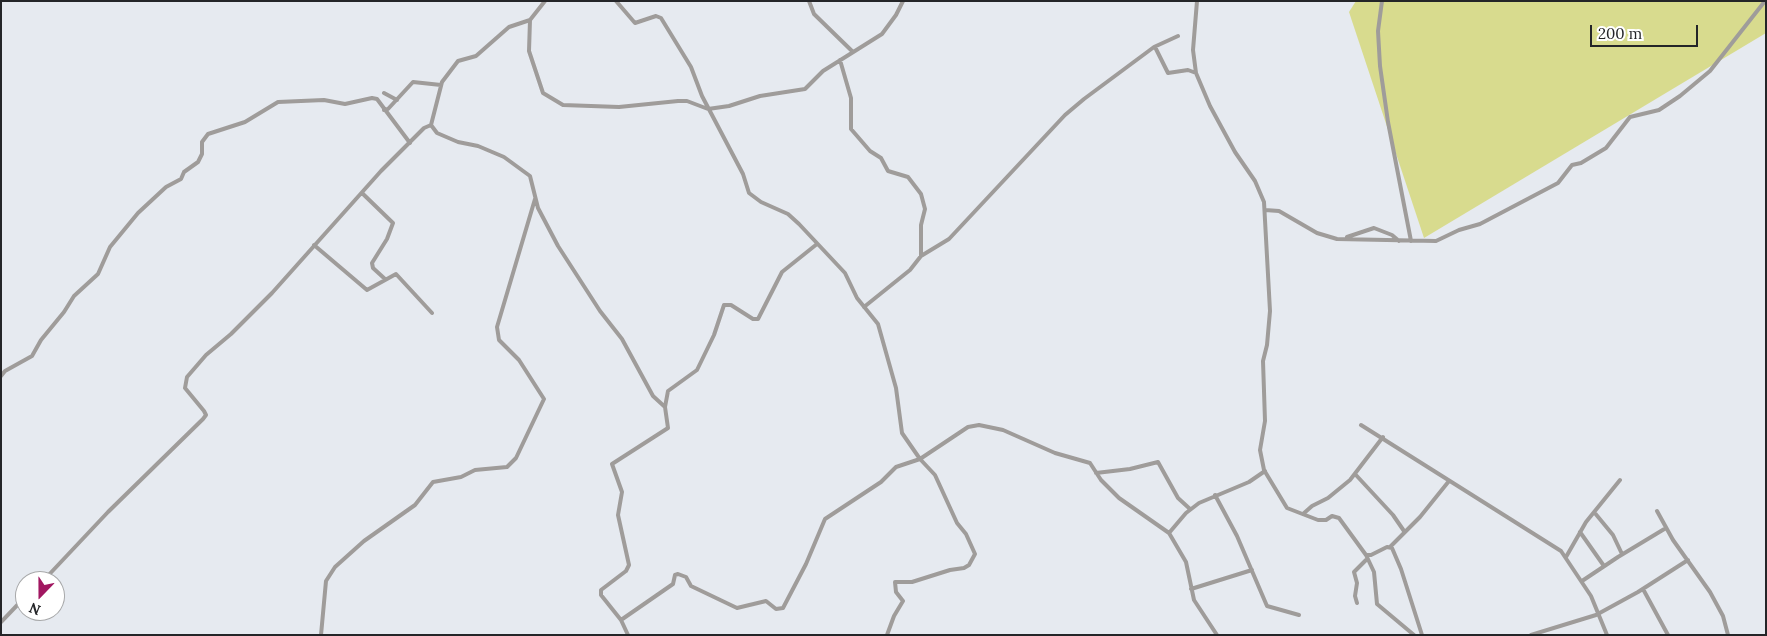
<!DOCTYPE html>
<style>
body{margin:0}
#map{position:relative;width:1767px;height:636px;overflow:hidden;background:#e6eaf0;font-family:Lora,serif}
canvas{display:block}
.frame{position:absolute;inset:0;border:2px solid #242528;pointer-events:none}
.north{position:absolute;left:15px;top:571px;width:50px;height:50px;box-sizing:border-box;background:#fff;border:1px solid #a7a8a9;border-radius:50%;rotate:202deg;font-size:14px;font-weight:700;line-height:20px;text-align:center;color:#242528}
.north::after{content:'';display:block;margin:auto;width:18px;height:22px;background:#a11761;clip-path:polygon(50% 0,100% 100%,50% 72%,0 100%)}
.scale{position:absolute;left:1590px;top:25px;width:108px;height:22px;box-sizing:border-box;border:2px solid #242528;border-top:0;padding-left:6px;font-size:15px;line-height:18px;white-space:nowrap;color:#242528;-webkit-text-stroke:4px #fff;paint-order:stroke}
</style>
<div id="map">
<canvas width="1767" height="636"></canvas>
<div class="frame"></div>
<div class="north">N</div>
<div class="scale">200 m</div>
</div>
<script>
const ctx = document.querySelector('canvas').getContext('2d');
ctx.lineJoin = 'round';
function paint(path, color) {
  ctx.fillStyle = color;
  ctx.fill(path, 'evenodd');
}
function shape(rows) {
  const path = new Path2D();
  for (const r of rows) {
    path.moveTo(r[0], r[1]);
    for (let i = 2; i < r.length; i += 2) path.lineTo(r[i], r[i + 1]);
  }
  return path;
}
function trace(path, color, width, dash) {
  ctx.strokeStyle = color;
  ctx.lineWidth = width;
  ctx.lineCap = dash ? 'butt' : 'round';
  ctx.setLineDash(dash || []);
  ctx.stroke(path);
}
const green = shape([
 [1356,1,1766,1,1766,33,1424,238,1349,12]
]);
const minor = shape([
 [616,1,635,23,656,16,661,18,691,67,702,96,743,174,749,193,761,202,788,214,799,224,845,273,857,298,878,324,896,388,902,433,920,459,935,475,957,523,966,534,975,554,969,565,964,568,950,570,912,582,895,582,896,592,903,601,894,616,887,635],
 [809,1,814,14,853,52],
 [1197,1,1193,50,1196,73,1210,106,1235,152,1255,181,1264,202,1270,311,1267,345,1263,361,1265,421,1260,450,1264,470,1287,508,1318,520,1326,520,1332,516,1339,518,1366,555,1371,555,1387,547,1392,548,1401,569,1422,635],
 [1382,1,1378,31,1380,66,1388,122,1411,241],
 [530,20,529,51,543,93,563,105,619,107,678,101,687,101,708,109,729,106,760,96,805,89,823,71,882,34,896,15,903,1],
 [1155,47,1168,73,1188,70,1196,73],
 [840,60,851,98,851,129,870,151,881,158,888,171,908,177,921,194,925,209,921,225,921,256],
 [384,93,397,100],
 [384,110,388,109,413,82,441,85],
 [431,125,437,133,458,142,478,146,504,157,530,176,538,208,558,246,600,311,622,339,653,396,665,407],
 [362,193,393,223,387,239,372,263,373,268,385,279],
 [1265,210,1279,211,1317,233,1337,239,1436,241,1459,230,1480,224,1558,183,1572,165,1581,163,1606,148,1630,117,1659,110,1680,96,1710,71,1765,1],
 [1347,237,1374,228,1392,235,1399,241],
 [314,245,367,290,396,274,432,313],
 [864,307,910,270,921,256,949,239,1065,115,1084,99,1154,47,1178,36],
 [1,376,5,371,32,356,41,340,64,312,74,296,98,274,110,247,138,213,166,187,181,179,184,172,198,162,202,154,202,142,208,134,245,122,278,102,324,100,345,104,372,98,377,99,410,143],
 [1361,425,1561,551,1591,596,1607,635],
 [1096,473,1130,469,1158,462,1178,498,1190,509],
 [1355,474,1393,515,1404,531],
 [1215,495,1237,536,1267,606,1299,615],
 [1657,511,1673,540,1710,592,1723,616,1728,635],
 [1594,512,1613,535,1622,554],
 [1303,514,1312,506,1328,498,1350,480,1383,437],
 [1580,532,1604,566],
 [1169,533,1186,513,1199,503,1249,482,1265,471],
 [1390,547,1420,517,1449,481],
 [1366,555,1374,572,1377,604,1414,635],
 [1566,557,1586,522,1620,480],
 [43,581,108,512,203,419,206,415,204,411,185,388,187,377,206,355,231,334,272,293,381,171,424,128,431,125,442,82,458,61,476,56,509,27,530,20,545,1],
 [1582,581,1618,557,1666,528],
 [1191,589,1252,570],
 [1643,589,1668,635],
 [1357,603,1355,596,1357,583,1354,572,1366,560],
 [621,620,673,584,675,575,678,574,686,577,691,586,737,608,766,601,776,609,783,608,806,564,825,519,881,482,896,467,920,459,968,427,979,425,1003,430,1055,453,1090,463,1101,480,1119,498,1169,533,1186,562,1194,600,1217,635],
 [1,622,25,597],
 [321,635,326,581,335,567,364,541,415,505,433,482,461,477,475,470,507,467,516,458,544,399,519,360,499,340,497,327,535,199],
 [628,635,621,620,601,595,601,590,626,571,629,565,618,515,622,492,612,464,668,428,665,407,668,391,697,370,714,335,724,305,731,305,753,319,758,319,782,272,817,244],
 [1531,635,1596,615,1638,592,1688,560]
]);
paint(green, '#d8db8e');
trace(minor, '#9f9c9a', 4);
</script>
